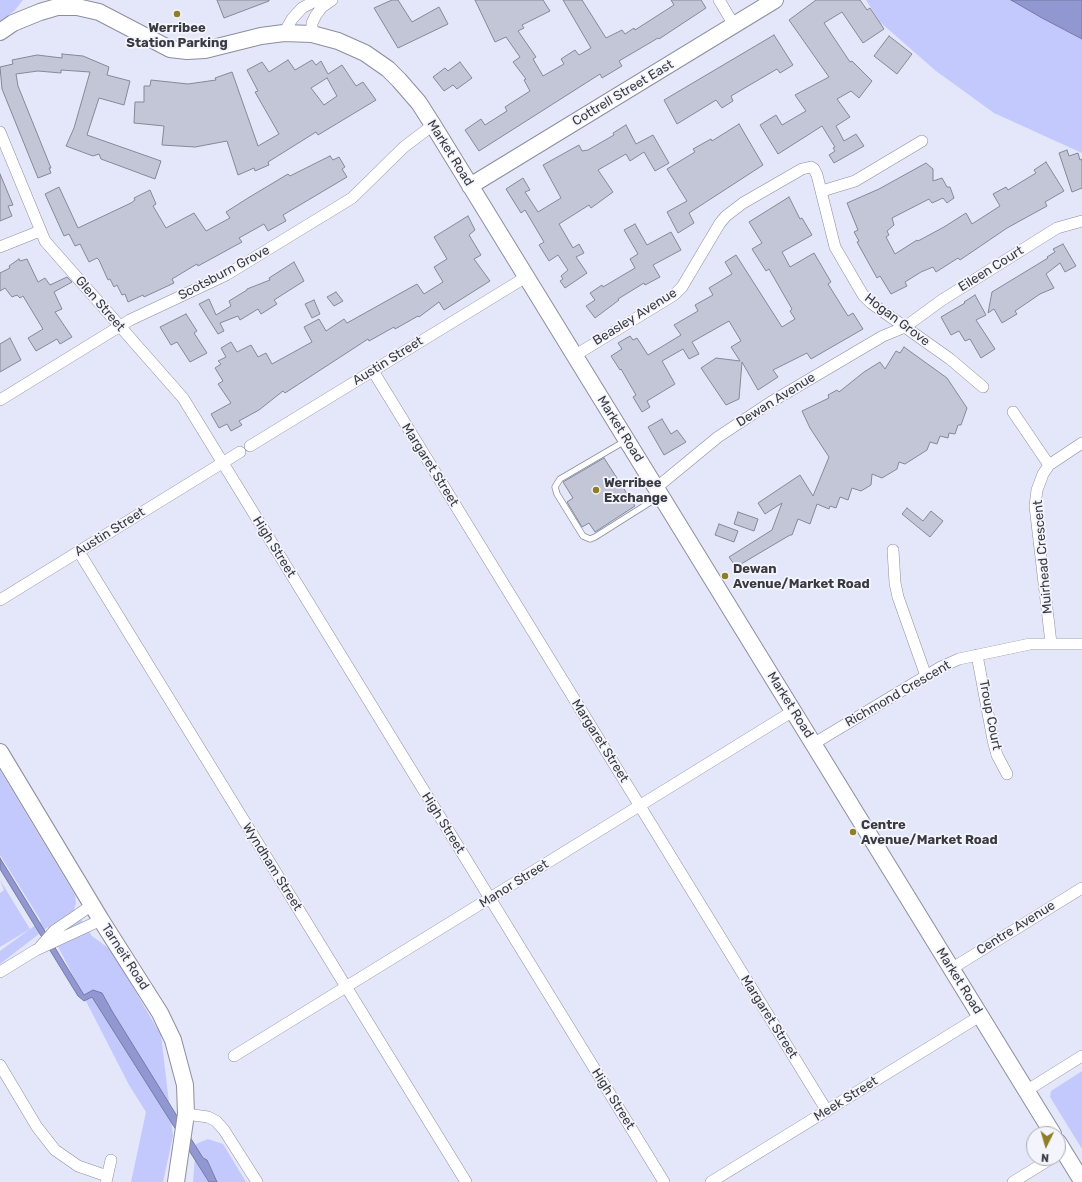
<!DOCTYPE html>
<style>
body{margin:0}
#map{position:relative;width:1082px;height:1182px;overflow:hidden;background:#e4e7f9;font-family:Rubik,sans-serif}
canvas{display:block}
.north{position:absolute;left:1026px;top:1126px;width:40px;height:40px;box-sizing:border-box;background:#f4f5fc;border:1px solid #aaabb2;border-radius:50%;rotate:185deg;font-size:11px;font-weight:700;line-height:16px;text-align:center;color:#3a3b42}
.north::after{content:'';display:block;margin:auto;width:14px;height:18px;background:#8e7e25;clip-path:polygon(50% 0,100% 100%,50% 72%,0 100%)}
</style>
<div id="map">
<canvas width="1082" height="1182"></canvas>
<div class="north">N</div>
</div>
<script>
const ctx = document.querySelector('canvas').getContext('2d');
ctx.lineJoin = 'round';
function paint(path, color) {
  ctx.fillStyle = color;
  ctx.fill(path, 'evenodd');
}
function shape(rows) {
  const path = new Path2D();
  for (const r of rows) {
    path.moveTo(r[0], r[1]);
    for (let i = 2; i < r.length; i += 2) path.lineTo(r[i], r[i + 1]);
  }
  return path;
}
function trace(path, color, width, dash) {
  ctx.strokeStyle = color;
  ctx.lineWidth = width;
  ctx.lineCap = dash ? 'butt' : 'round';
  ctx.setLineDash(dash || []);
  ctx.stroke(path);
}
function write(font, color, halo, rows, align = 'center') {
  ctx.font = font + ' Rubik,sans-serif';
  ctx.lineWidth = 3.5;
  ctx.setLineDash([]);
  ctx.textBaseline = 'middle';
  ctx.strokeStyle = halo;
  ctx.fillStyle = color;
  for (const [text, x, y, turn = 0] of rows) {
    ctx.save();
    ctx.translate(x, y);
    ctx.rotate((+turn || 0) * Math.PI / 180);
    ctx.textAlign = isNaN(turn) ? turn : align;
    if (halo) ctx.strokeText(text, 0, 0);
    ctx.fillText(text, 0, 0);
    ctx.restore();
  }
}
const green = shape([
 [0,0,23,0,15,10,0,22],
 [866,0,1082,0,1082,153,994,113,936,71,880,22],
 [0,770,75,895,76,903,74,909,92,936,111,950,161,1035,173,1136,163,1182,131,1182,146,1112,129,1085,48,927,0,964,0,951,41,921,0,855],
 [0,880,30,929,0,947,0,893,4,890],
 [1082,1071,1082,1149,1050,1097,1051,1091],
 [208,1139,223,1144,246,1182,193,1182,196,1144]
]);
const water = shape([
 [1011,0,1082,0,1082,39,1042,18,1011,0],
 [0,858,84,995,93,990,102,993,112,1011,203,1158,207,1160,217,1182,209,1182,92,997,84,1001,78,996,0,869,0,858]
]);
const building = shape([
 [217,0,269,0,269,1,224,18,217,0],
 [392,0,398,0,412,22,439,7,448,24,398,48,374,8,392,0],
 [475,0,543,0,550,11,522,25,524,28,518,31,536,57,533,59,543,76,564,64,561,59,575,50,579,55,591,48,563,0,582,0,606,38,622,30,625,34,634,28,635,30,674,5,671,0,701,0,706,8,659,39,658,38,619,61,622,66,602,78,600,74,479,151,465,130,481,119,485,125,507,111,505,107,530,91,524,80,526,79,513,62,520,57,506,37,495,42,475,0],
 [816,0,860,0,867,10,870,8,884,29,863,43,842,12,824,23,850,62,852,61,872,81,859,98,851,91,837,99,850,117,836,126,844,141,856,134,864,146,834,163,829,155,835,151,833,148,835,147,822,126,778,154,760,125,776,115,782,125,806,111,795,95,829,77,789,20,816,0],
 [774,35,793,65,780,73,777,69,731,96,733,101,722,108,716,100,677,124,664,100,774,35],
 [889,36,912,54,897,74,874,56,889,36],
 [62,54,83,56,109,67,107,75,130,81,124,105,99,98,87,135,161,161,155,179,101,159,99,154,93,156,66,146,74,128,90,72,61,70,61,73,38,71,16,74,18,86,51,168,49,168,51,173,38,178,2,89,0,67,13,64,12,60,37,55,62,58,62,54],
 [288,60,295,70,312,60,316,65,321,61,328,74,342,65,356,86,363,82,376,100,318,135,316,132,268,162,269,165,255,171,254,168,238,175,227,141,195,147,162,145,164,126,134,123,135,102,144,102,144,86,150,86,151,80,188,84,216,80,215,78,232,72,258,146,279,134,255,92,258,91,247,70,262,62,269,72,288,60],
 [327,78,337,96,324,105,311,88,327,78],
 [460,62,472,78,457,89,453,85,444,91,433,77,445,68,448,71,460,62],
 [739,124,763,165,689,213,694,223,678,233,667,212,687,201,667,169,695,152,693,149,711,139,712,141,739,124],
 [626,125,636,144,653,135,669,163,655,171,644,152,630,161,626,154,598,170,613,192,591,208,589,205,559,224,573,248,579,244,584,253,576,257,587,273,565,288,560,281,563,279,561,276,568,270,558,255,549,261,539,245,544,242,525,210,521,213,506,189,523,178,530,190,525,192,538,212,561,198,543,165,579,145,582,151,588,150,614,135,613,133,626,125],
 [1067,150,1069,156,1078,153,1080,160,1082,159,1082,188,1072,192,1059,153,1067,150],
 [330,156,333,160,339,157,345,167,342,169,347,177,283,215,286,221,268,231,264,224,239,238,242,242,198,266,197,264,172,279,174,283,144,297,143,295,128,302,125,294,122,295,117,285,114,287,110,279,108,280,99,260,97,258,89,262,80,244,75,246,69,234,64,236,45,194,59,187,78,228,131,203,135,200,134,198,150,190,156,204,153,206,166,228,194,213,206,231,230,218,226,212,248,198,288,174,290,176,330,156],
 [1046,162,1064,191,1045,202,1047,206,1007,228,960,260,958,258,936,272,933,267,921,272,905,282,907,286,891,294,880,276,877,278,857,242,859,241,854,232,858,230,847,203,879,189,926,163,933,169,933,181,942,178,947,187,950,187,954,198,947,203,943,198,932,203,929,199,892,218,894,225,887,231,889,235,886,237,895,254,917,240,918,241,944,227,966,213,972,224,1000,206,993,194,1006,187,1008,190,1036,173,1034,170,1046,162],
 [0,174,13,205,8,206,12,216,0,221,0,174],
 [789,197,800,219,802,218,812,235,782,252,790,267,814,253,831,282,828,284,848,316,853,313,863,329,811,359,807,353,773,370,778,377,758,390,742,362,739,399,726,405,701,368,716,358,740,361,731,347,741,341,729,321,692,342,699,354,689,359,683,349,662,361,675,384,647,401,650,407,642,412,633,397,636,395,621,369,620,370,611,356,622,349,618,343,630,336,633,340,637,338,648,355,681,335,674,325,698,311,695,305,713,295,709,288,732,274,725,262,736,255,782,327,795,319,790,311,792,309,769,269,766,271,752,249,762,243,749,222,789,197],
 [468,216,475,230,469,235,481,255,474,259,490,281,444,310,439,302,419,317,418,316,395,329,394,327,369,341,368,339,285,393,283,391,259,410,239,421,242,425,231,431,227,424,219,428,211,414,231,403,218,384,223,381,215,368,221,364,218,361,226,357,221,348,231,342,237,352,251,345,258,357,266,353,272,364,312,342,304,327,319,319,326,331,344,319,347,323,417,284,424,294,443,282,434,267,447,259,434,237,468,216],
 [635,224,647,245,671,232,681,250,653,265,660,277,645,285,644,283,618,299,619,300,595,318,586,306,595,300,590,293,602,285,603,287,635,268,630,259,638,254,624,230,635,224],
 [1063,244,1076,266,1065,272,1060,263,1046,274,1054,288,1040,294,1015,311,1017,314,1002,323,994,309,988,313,992,292,1048,258,1047,257,1055,252,1053,249,1063,244],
 [19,259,20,261,27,259,38,282,45,278,50,285,67,277,72,282,54,292,62,309,55,312,72,337,60,344,57,339,36,351,28,338,43,329,23,296,20,298,17,295,12,297,5,288,0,291,0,273,10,268,9,266,19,259],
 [294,262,304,281,274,300,277,304,261,314,258,309,240,320,238,316,220,323,224,331,218,334,199,304,209,299,216,315,231,306,229,301,247,290,247,289,270,280,269,278,294,262],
 [336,292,343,301,334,306,327,297,336,292],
 [975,295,986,315,976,320,995,349,981,358,970,339,965,341,959,331,951,335,941,317,965,303,964,302,975,295],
 [314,300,320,314,312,318,305,304,314,300],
 [186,314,197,331,194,333,207,353,190,362,177,342,171,345,160,327,186,314],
 [10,338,21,360,0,372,0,344,10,338],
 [904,347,947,378,967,408,961,425,958,425,955,434,949,433,948,438,940,436,937,444,930,442,927,450,905,464,899,462,897,469,882,478,872,474,871,485,861,491,852,488,848,500,840,497,836,508,830,506,829,509,817,504,810,524,798,519,792,535,790,535,736,567,729,557,772,530,782,503,765,514,758,503,800,475,813,496,829,457,810,428,802,411,829,398,828,395,837,390,839,392,864,372,880,362,885,369,896,351,900,353,904,347],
 [662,419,671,434,677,430,686,442,664,455,648,427,662,419],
 [604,458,635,506,595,532,589,523,582,527,567,502,573,498,563,482,604,458],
 [907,508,923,521,931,511,943,521,930,537,902,514,907,508],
 [738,512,758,519,754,531,734,524,738,512],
 [719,524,738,531,734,542,715,535,719,524]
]);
const lane = shape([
 [625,441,560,479,555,487,557,494,583,536,590,539,595,537,660,496]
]);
const street = shape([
 [719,0,734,25],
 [284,33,292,19,302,8,317,0],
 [312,34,312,23,316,15,322,7,332,0],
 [0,132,45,241,183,398,664,1182],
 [822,191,855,181,922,141],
 [0,247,40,231],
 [574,356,674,295,682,287,720,223,726,216,743,203,802,169,811,167,814,169,817,175,835,247,863,295,871,303,950,359,983,387],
 [373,371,827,1111],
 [0,400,130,320,226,275,352,198,404,147,433,125],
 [1013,412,1049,465],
 [250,446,526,277],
 [656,488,718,437,771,402,883,336,905,327,942,300,1057,228,1082,221],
 [893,550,895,583,898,597,926,676],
 [79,552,466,1182],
 [0,600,240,452],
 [1051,643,1035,506,1037,490,1043,474,1049,465,1082,443],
 [977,655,993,740,997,755,1007,774],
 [813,744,941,667,959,659,1030,644,1082,644],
 [40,947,54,931,92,905],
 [951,969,1082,888],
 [0,972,36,950,101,920],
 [234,1056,793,711],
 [0,1065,37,1127,55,1150,78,1166,107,1176],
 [1026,1091,1082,1056],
 [186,1114,208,1117,216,1121,224,1130,257,1182],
 [106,1182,111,1160],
 [711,1182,980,1016],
 [1013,1182,1052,1158]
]);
const secondary = shape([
 [0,32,13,23,40,12,57,7,77,7,99,12,170,49,187,51,205,50,261,36,284,33,312,34,338,41,365,53,388,69,399,80,419,103,433,125,1053,1134],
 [470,186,775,0],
 [0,752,101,920,160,1013,173,1040,185,1085,186,1114,176,1182],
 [1058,1142,1082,1181]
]);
const markers = [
 [177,14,4,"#8e7e25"],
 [596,490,4,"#8e7e25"],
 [725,576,4,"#8e7e25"],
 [853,832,4,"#8e7e25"]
];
const poiNames = [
 ["Werribee",177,28,"center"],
 ["Station Parking",177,43,"center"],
 ["Werribee",604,483],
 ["Exchange",604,498],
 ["Dewan",733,569],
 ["Avenue/Market Road",733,584],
 ["Centre",861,825],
 ["Avenue/Market Road",861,840]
];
const streetNames = [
 ["Cottrell Street East",623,93,-31],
 ["Market Road",450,153,58],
 ["Eileen Court",991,269,-32],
 ["Scotsburn Grove",224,273,-28],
 ["Glen Street",100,304,49],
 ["Beasley Avenue",635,317,-32],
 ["Hogan Grove",897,320,37],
 ["Austin Street",388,361,-32],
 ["Dewan Avenue",776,400,-32],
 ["Market Road",620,429,58],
 ["Margaret Street",430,465,58],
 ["Austin Street",110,532,-32],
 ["High Street",274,547,58],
 ["Muirhead Crescent",1043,557,-95],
 ["Richmond Crescent",898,694,-30],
 ["Market Road",790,705,58],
 ["Troup Court",990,715,79],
 ["Margaret Street",600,741,58],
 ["High Street",443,823,58],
 ["Wyndham Street",272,867,58],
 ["Manor Street",514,884,-32],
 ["Centre Avenue",1016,928,-32],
 ["Tarneit Road",125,957,57],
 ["Market Road",959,981,58],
 ["Margaret Street",769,1017,58],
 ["High Street",613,1099,58],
 ["Meek Street",846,1099,-32]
];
paint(green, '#c3c9fd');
paint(water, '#9197d0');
trace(water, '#777ba5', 1);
paint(building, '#c3c6d7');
trace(building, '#858898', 1);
trace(lane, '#8c8e9e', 7);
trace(street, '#8c8e9e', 12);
trace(secondary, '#8c8e9e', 18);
trace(lane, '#fff', 5.5);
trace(street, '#fff', 11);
trace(secondary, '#fff', 16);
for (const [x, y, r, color] of markers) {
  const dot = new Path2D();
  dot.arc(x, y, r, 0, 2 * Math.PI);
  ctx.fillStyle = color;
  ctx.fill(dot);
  trace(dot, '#f4f5fc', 1.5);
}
write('bold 13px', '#3a3b42', '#f4f5fc', poiNames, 'left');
write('13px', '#3a3b42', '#f4f5fc', streetNames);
</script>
